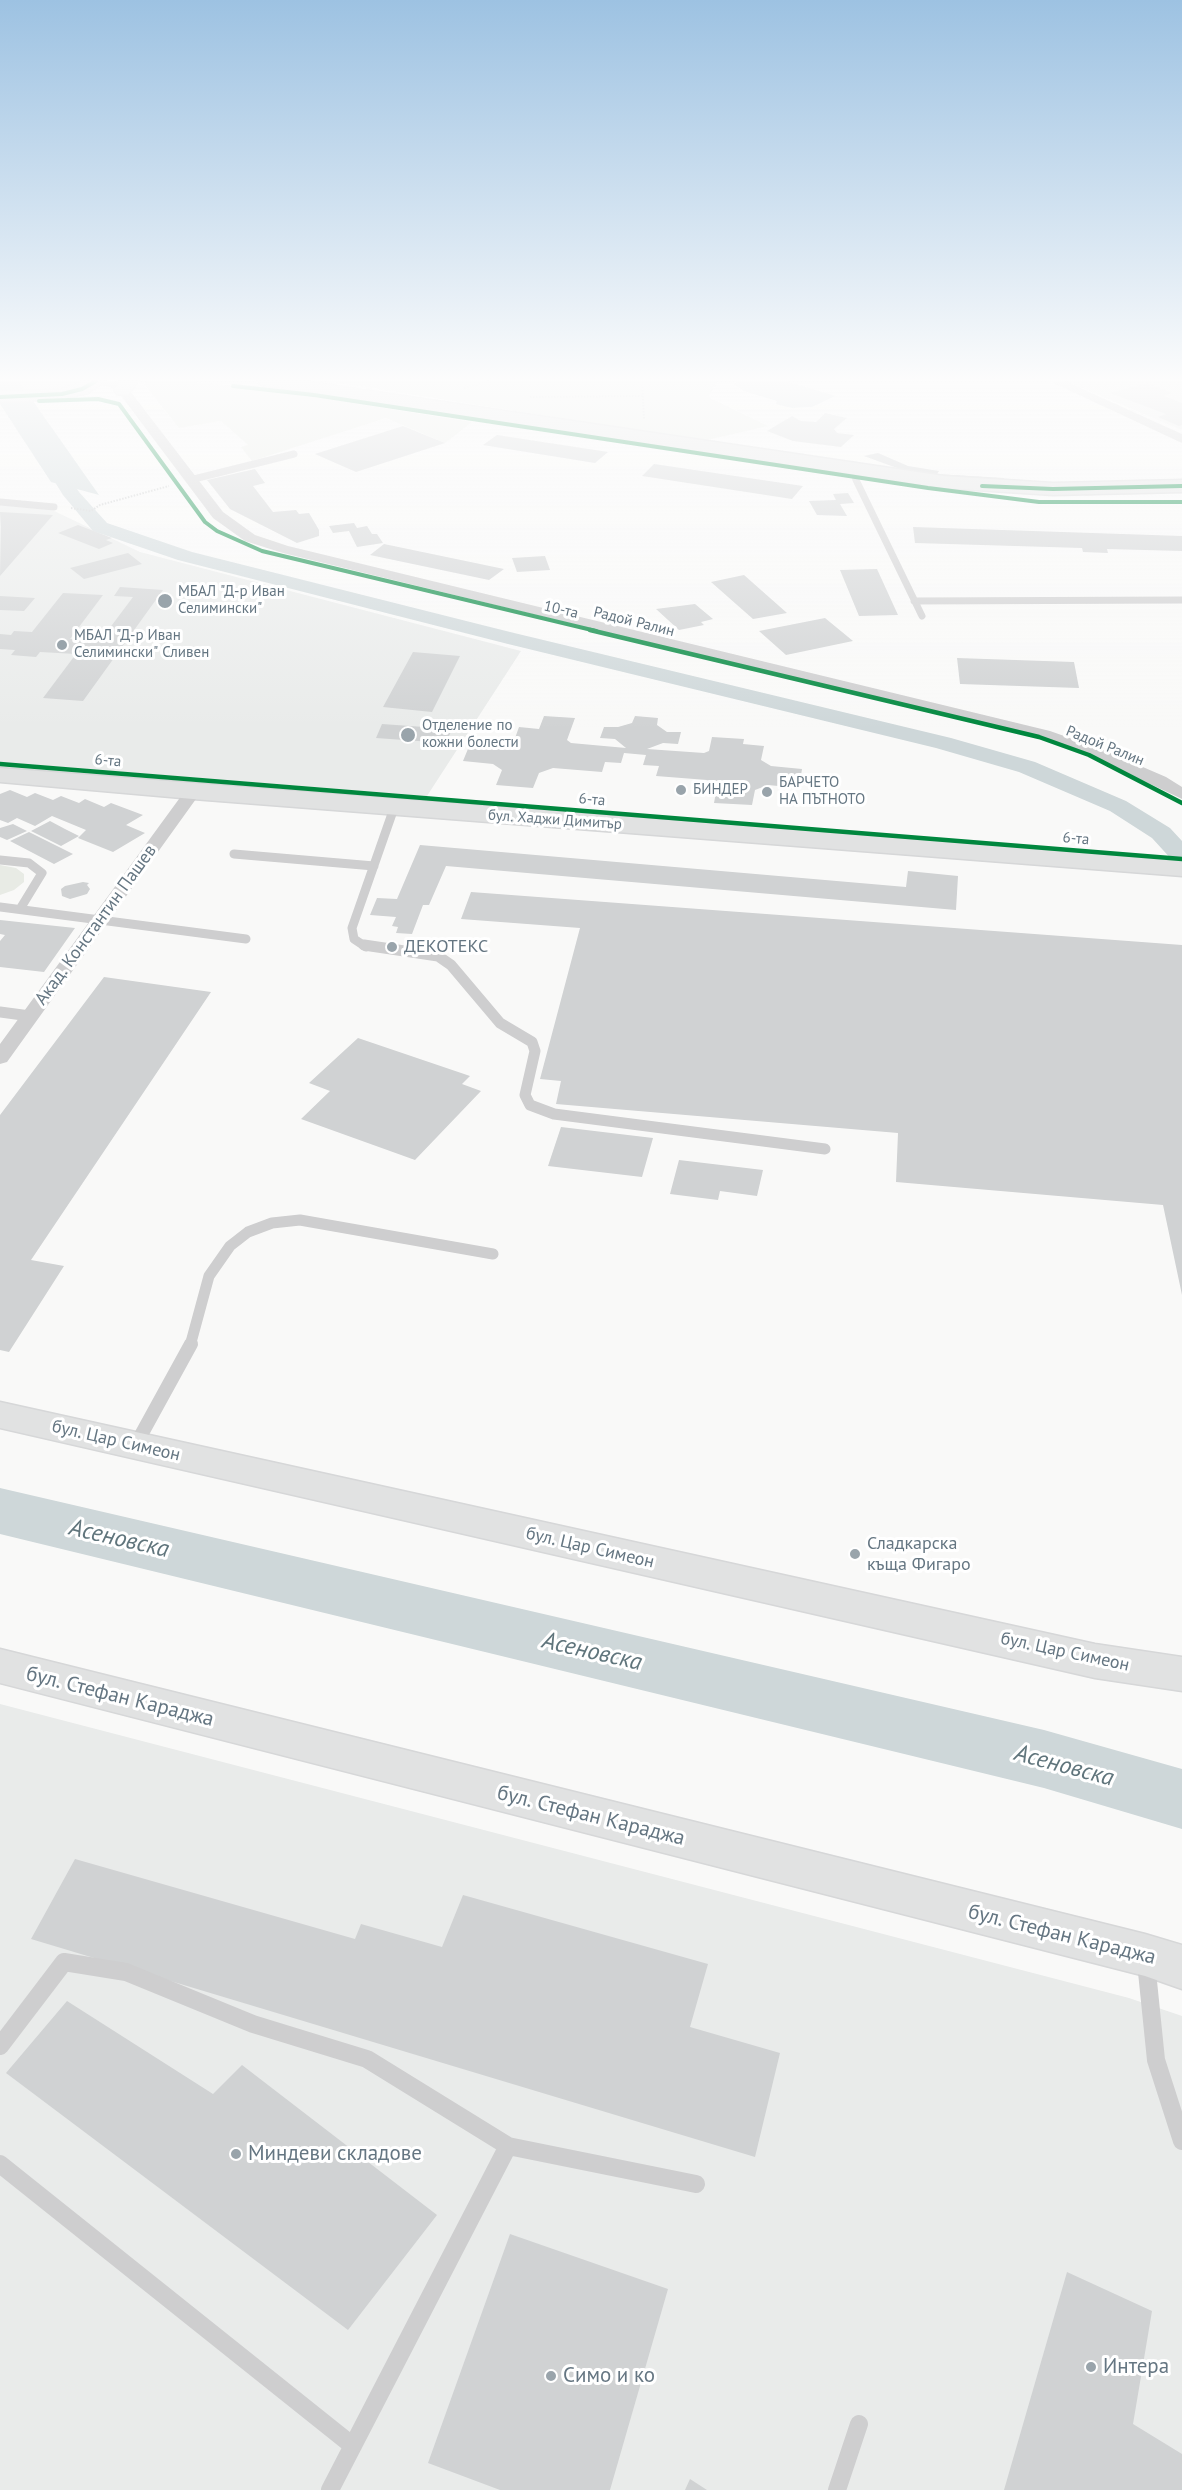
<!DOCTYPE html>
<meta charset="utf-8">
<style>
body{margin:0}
canvas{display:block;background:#f9f9f8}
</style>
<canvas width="1182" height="2490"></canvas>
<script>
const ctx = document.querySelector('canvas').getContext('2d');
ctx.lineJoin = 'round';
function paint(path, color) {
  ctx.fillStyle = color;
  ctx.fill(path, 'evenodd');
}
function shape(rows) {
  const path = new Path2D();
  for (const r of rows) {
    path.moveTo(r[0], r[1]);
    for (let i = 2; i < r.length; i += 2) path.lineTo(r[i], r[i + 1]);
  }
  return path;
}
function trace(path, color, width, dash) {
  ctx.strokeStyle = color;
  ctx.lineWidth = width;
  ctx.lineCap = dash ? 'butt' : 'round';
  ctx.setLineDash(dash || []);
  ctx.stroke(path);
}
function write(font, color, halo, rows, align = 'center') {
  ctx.font = font + ' "PT Sans",sans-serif';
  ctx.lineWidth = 6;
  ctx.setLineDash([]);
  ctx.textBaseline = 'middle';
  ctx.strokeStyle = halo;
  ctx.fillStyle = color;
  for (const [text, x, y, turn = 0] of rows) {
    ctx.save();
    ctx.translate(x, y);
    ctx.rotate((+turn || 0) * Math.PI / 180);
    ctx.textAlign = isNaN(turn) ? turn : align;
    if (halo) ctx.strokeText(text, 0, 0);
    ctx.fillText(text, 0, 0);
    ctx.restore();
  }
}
const built = shape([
 [1066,381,1182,381,1182,429,1179,429],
 [0,505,52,510,140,552,521,651,427,796,0,762],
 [0,1704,1129,1998,1182,2016,1182,2490,0,2490]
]);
const green = shape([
 [0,381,82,381,67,389,0,394],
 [147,381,185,381,269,390,472,422,445,443,386,418,252,461,241,447,248,445,221,421,179,428,144,384],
 [328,381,718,381,708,397,768,426,703,441],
 [0,865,16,868,24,874,24,882,14,890,0,895]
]);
const water = shape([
 [0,381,19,381,99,495,51,482,0,404],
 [737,381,786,381,835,396,812,407,792,408,776,404,777,401,744,391,734,385]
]);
const canal = shape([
 [0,381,8,381,79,492,107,523,192,552,510,632,951,738,1035,762,1126,801,1170,828,1182,841,1182,863,1173,861,1152,838,1110,811,1019,772,936,748,508,644,178,560,93,531,63,495,0,394,0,381]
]);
const river = shape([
 [0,1488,1044,1730,1182,1769,1182,1829,1044,1788,0,1534,0,1488]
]);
const building = shape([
 [1148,383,1172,393,1164,396,1182,403,1182,425,1179,426,1158,417,1166,414,1110,393],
 [825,413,847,418,834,429,837,433,854,435,841,447,793,441,767,431,792,416,801,421,816,422],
 [403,426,445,443,356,472,315,454],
 [497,435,608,452,595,463,483,445],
 [878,453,908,466,939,471,937,474,1004,478,1004,480,942,477,908,472,864,456],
 [654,464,803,486,792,499,642,476],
 [255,469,265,483,253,486,273,512,296,510,299,514,309,513,319,530,319,536,297,543,230,509,207,480],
 [848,493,854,503,840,504,847,516,817,515,809,501,836,500,833,494],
 [0,512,53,515,0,576,1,527],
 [354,523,357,528,367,526,372,534,377,534,383,543,357,547,349,531,333,533,329,526],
 [78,525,112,538,106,540,113,543,99,549,58,533],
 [913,527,1182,536,1182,551,1107,549,1108,553,1083,552,1082,548,915,543],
 [384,544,504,569,489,580,370,555],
 [128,553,142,564,84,579,70,568],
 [545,556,550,570,517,572,512,558],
 [877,569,898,615,859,616,840,570],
 [744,575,787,613,753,619,711,582],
 [120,587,163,590,83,701,43,698,76,654,40,652,36,657,11,655,15,650,0,649,0,634,11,635,14,631,32,632,63,593,103,595,70,639,100,641,133,597,114,596],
 [0,596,35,598,24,611,0,610],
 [695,604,713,619,701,622,704,625,679,630,656,609],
 [825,618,853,641,786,655,759,631],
 [413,652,460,656,432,712,383,707],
 [957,658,1074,662,1079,688,960,684],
 [544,716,575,718,567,740,571,743,626,748,615,739,600,738,604,727,618,727,632,723,635,716,658,718,657,725,667,732,681,732,678,744,663,743,647,749,704,753,709,751,712,737,744,739,743,744,764,746,761,760,771,766,802,769,799,788,768,785,755,790,752,805,714,803,717,787,707,780,656,776,659,766,643,765,646,755,624,753,621,763,605,762,602,772,553,768,539,773,533,788,496,785,502,770,493,764,463,761,470,744,501,746,514,741,519,727,539,729],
 [382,724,452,729,446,743,376,738],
 [10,790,27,797,35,793,53,800,61,796,79,803,85,799,104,807,111,803,143,815,126,825,145,833,113,852,78,838,86,830,52,816,35,826,17,818,8,823,0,820,0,794],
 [50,821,65,829,79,836,61,846,31,831],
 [13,824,27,831,7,840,0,837,0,828],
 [29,832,73,854,54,864,10,841],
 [420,845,906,887,908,871,958,876,956,910,446,866,429,905,423,905,412,934,396,933,398,927,392,926,396,917,370,915,377,898,397,899],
 [83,882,89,883,87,885,90,889,87,894,70,899,62,896,61,889,65,886],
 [471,892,1182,945,1182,1295,1163,1205,896,1182,898,1133,556,1104,561,1081,540,1079,580,928,461,919],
 [0,920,75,928,44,972,0,967,0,941,5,935,0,934],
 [104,977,211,992,31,1260,64,1266,9,1352,0,1350,0,1115],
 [358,1038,470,1076,462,1084,481,1091,415,1160,301,1119,330,1091,309,1083],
 [561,1127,653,1138,642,1177,548,1166],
 [679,1160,763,1170,757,1196,720,1191,718,1200,670,1194],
 [75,1859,355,1939,361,1924,442,1947,463,1895,708,1964,690,2027,780,2053,755,2157,31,1939],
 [67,2001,213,2094,242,2065,437,2215,348,2330,6,2073],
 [510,2234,668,2289,610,2490,500,2490,428,2463],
 [1067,2272,1152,2311,1133,2424,1182,2454,1182,2490,1004,2490],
 [690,2479,707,2490,685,2490]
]);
const path = shape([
 [642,381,644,419],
 [464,388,489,381],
 [530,397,643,396],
 [71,508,91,511,100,505,169,486]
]);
const laneFar4 = shape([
 [854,469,856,480,922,616],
 [190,480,294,454],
 [0,502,54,507],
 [914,601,1182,600]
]);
const laneFar3 = shape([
 [234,854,374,866],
 [0,860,29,863,42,873,20,909],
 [0,907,246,939],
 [366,947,354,939,352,928,394,808]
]);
const laneFar2 = shape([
 [364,945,438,956,451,965,500,1023,532,1042,535,1051,525,1095,530,1105,554,1114,825,1149],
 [0,1012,30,1016],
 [190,1346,209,1276,230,1246,248,1232,272,1223,300,1220,493,1254]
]);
const laneFar1 = shape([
 [135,1446,191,1344]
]);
const lane = shape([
 [1146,1962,1156,2060,1182,2141],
 [0,2046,64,1962,126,1972,253,2024,367,2059,508,2146,330,2490],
 [508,2146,696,2184],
 [0,2164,353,2446],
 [837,2490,859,2424]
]);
const street = shape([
 [90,381,115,381,127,387,223,512,255,535,288,546,1050,731,1101,749,1166,777,1182,787,1182,799,1089,755,1039,738,283,553,245,541,213,518,119,393,110,387,91,384,90,381],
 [1049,381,1065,381,1182,434,1182,443,1049,381],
 [193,787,201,792,7,1062,0,1064,0,1044,187,788,193,787]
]);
const secondary = shape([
 [84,381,105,381,88,393,62,399,0,402,0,392,62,389,84,381],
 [120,381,138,381,129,394,123,395,117,394,114,390,120,381],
 [258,381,302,381,944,476,1053,483,1182,480,1182,492,1053,495,944,488,267,386,261,385,258,381],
 [0,768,1182,860,1182,876,193,799,0,782,0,768],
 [0,1402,1095,1644,1182,1657,1182,1691,1095,1678,0,1428,0,1402],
 [0,1649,1145,1934,1182,1945,1182,1989,1145,1976,0,1683,0,1649]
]);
const cyclewayFar1 = shape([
 [233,386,314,395,928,488,1039,502,1182,502],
 [0,397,62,394,82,389,96,381],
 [39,401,98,399,119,404,205,522,217,531,262,551,596,631],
 [982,486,1053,489,1182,486]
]);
const cycleway = shape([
 [590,630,1039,737,1089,755,1182,803],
 [0,764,1182,859]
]);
const markers = [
 [165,601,8,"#99a4ab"],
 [62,645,6,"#99a4ab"],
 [408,735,8,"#99a4ab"],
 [681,790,6,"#99a4ab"],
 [767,792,6,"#99a4ab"],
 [392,947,6,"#99a4ab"],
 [855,1554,6,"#99a4ab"],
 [236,2154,6,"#99a4ab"],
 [1091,2367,6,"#99a4ab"],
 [551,2376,6,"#99a4ab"]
];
const farPoinames = [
 ["МБАЛ \"Д-р Иван",178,592],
 ["Селимински\"",178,609],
 ["МБАЛ \"Д-р Иван",74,636],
 ["Селимински\" Сливен",74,653],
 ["Отделение по",422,726],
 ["кожни болести",422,743],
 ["БАРЧЕТО",779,783],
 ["НА ПЪТНОТО",779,800],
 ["БИНДЕР",693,790]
];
const farStreetnames = [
 ["10-та",561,610,13],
 ["Радой Ралин",634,622,14],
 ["Радой Ралин",1105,746,22],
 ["6-та",108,761,5],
 ["6-та",592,800,5],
 ["бул. Хаджи Димитър",555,820,4],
 ["6-та",1076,839,5]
];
const streetNames = [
 ["Акад. Константин Пашев",96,925,-54],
 ["бул. Цар Симеон",116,1441,13],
 ["бул. Цар Симеон",590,1548,13],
 ["бул. Цар Симеон",1065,1652,12]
];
const poiNames = [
 ["ДЕКОТЕКС",404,947],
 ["Сладкарска",867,1544],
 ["къща Фигаро",867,1565]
];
const nearStreetnames = [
 ["бул. Стефан Караджа",120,1697,14],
 ["бул. Стефан Караджа",591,1816,14],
 ["бул. Стефан Караджа",1062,1935,14]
];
const nearPoinames = [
 ["Миндеви складове",248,2154],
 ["Интера",1103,2367],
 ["Симо и ко",563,2376]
];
const nearWaternames = [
 ["Асеновска",119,1539,13],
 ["Асеновска",592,1652,13],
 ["Асеновска",1064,1766,15]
];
paint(built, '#e9ebea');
paint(green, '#e8ebe5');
paint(water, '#ced7d9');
paint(canal, '#ced7d9');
paint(river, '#ced7d9');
paint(building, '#d0d2d3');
trace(secondary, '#d6d7d8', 3);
trace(path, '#cacccd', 2, [1.5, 1.5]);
trace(laneFar4, '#cececf', 7);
trace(laneFar3, '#cececf', 9);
trace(laneFar2, '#cececf', 11);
trace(laneFar1, '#cececf', 14);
trace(lane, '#cececf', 18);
paint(street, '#cececf');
paint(secondary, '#e1e2e2');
trace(cyclewayFar1, '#00873e', 4);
trace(cycleway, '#00873e', 4.5);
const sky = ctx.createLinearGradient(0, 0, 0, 730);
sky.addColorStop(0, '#9dc2e2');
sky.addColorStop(0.52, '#fcfcfc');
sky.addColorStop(1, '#fcfcfc00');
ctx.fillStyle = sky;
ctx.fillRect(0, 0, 1182, 730);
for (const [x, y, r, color] of markers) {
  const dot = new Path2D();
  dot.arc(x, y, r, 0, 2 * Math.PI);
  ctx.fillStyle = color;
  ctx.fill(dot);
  trace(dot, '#fff', 2);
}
write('15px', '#657682', '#fff', farPoinames, 'left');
write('15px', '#657682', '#fff', farStreetnames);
write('18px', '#657682', '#fff', streetNames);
write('18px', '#657682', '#fff', poiNames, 'left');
write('21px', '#657682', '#fff', nearStreetnames);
write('21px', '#657682', '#fff', nearPoinames, 'left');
write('italic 24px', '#60757c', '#fff', nearWaternames);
</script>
